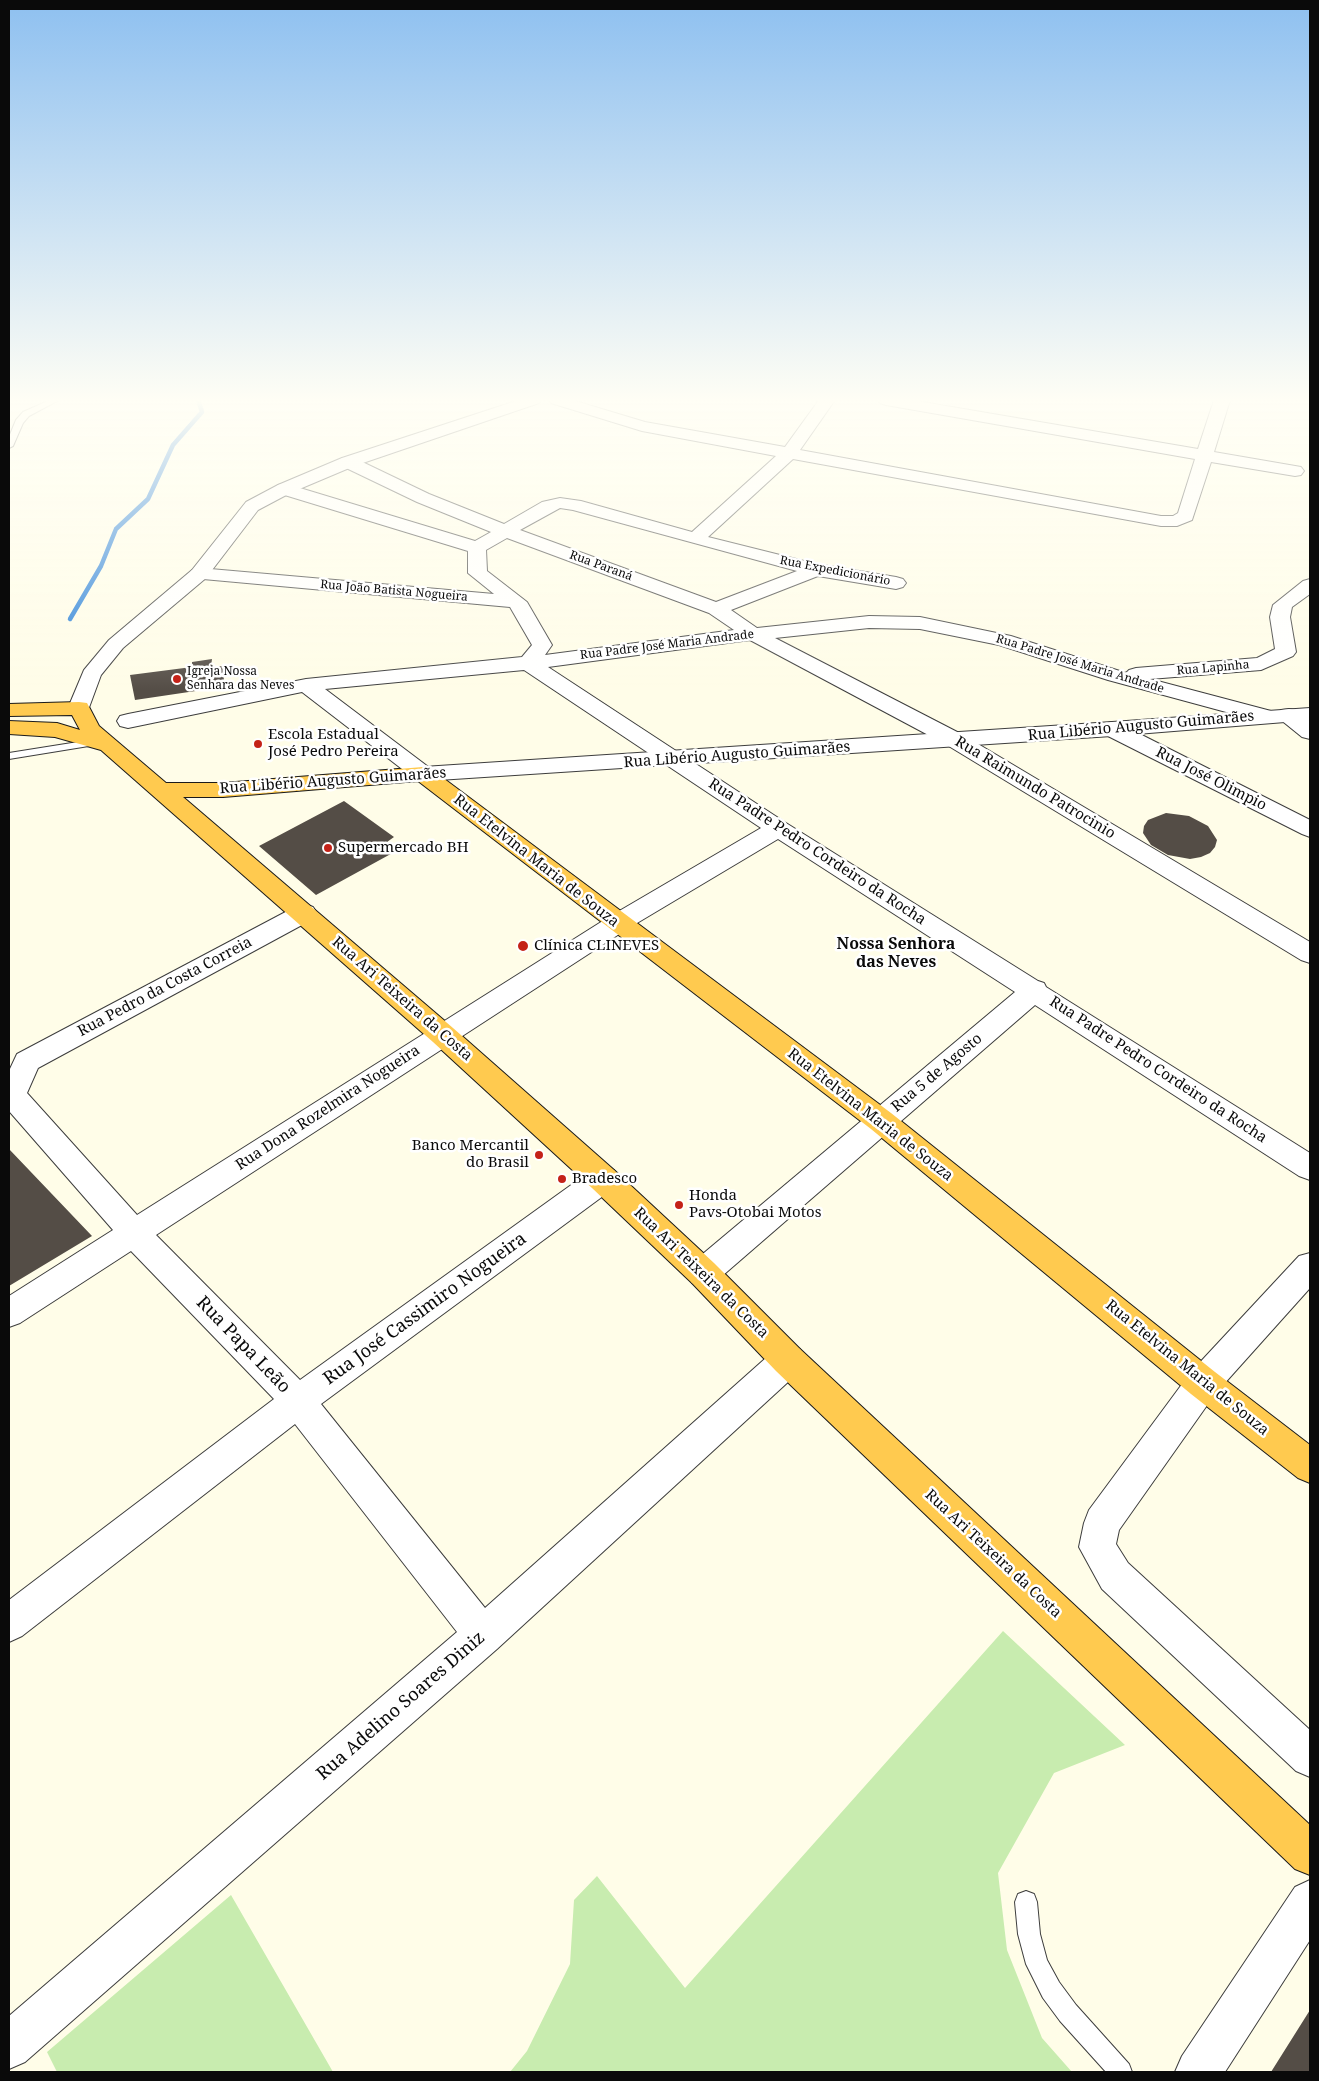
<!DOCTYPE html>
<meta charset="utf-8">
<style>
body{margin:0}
#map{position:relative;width:1319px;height:2081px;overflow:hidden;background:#fffde8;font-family:"Noto Serif",serif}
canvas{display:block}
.frame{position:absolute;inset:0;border:10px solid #0a0a0a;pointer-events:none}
</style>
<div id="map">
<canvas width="1319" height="2081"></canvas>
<div class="frame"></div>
</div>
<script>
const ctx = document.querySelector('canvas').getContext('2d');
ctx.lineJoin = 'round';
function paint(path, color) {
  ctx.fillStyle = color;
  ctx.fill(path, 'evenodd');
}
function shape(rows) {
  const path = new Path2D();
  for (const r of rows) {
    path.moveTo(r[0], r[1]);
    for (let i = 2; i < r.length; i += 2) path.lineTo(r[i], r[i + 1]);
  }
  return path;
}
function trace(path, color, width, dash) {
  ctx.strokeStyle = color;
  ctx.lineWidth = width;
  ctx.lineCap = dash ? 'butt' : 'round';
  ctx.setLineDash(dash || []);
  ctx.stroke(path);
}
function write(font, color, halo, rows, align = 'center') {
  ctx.font = font + ' "Noto Serif",serif';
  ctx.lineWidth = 5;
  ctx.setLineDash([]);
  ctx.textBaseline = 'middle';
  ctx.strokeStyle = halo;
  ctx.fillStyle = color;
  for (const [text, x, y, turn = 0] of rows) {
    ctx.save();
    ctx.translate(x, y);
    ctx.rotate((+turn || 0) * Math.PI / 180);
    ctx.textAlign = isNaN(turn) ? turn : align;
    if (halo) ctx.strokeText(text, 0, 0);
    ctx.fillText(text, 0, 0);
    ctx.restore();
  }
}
const green = shape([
 [1003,1631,1125,1745,1054,1773,998,1873,1007,1950,1042,2038,1072,2072,510,2072,527,2051,570,1964,574,1900,597,1876,685,1988],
 [231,1895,333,2072,57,2072,47,2052]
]);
const stream = shape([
 [70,619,101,566,116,529,148,499,173,445,202,412,198,400]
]);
const building = shape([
 [212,659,211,667,223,666,224,682,209,689,135,700,130,675,192,667,192,662],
 [344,801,394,837,387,842,398,850,316,895,259,846],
 [1166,813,1189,816,1208,826,1217,840,1215,847,1210,853,1201,857,1190,859,1168,855,1151,845,1143,833,1144,826,1148,820],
 [9,1149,92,1236,9,1286],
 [1310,2010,1310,2072,1271,2072]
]);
const service = shape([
 [50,400,59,400,29,416,23,423,13,446,9,448,9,437,16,420,23,412,50,400],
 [97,739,103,742,101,744,9,759,9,753,97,739],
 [1026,1891,1034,1894,1037,1902,1040,1934,1047,1960,1059,1982,1076,2005,1129,2064,1132,2072,1106,2072,1060,2021,1043,1998,1026,1964,1018,1934,1015,1902,1018,1894,1026,1891]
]);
const minor = shape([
 [549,400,572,400,645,422,785,447,819,400,835,400,800,450,1161,516,1173,516,1178,513,1195,459,886,405,880,403,878,400,911,400,1198,449,1214,400,1230,400,1214,452,1301,467,1304,471,1301,475,1295,476,1211,462,1192,520,1177,526,1161,526,793,459,708,537,816,564,896,577,903,579,906,583,903,587,896,589,818,576,731,610,757,628,869,616,920,617,1011,636,1126,673,1129,670,1136,668,1257,658,1275,649,1270,617,1273,605,1303,581,1310,579,1310,594,1292,607,1290,617,1296,652,1293,656,1261,670,1150,679,1271,711,1274,716,1271,721,1263,722,1108,680,999,645,920,629,869,628,775,638,963,735,1310,942,1310,963,1301,960,947,745,750,640,548,667,786,823,1038,981,1044,983,1046,987,1310,1153,1310,1180,1299,1176,1035,1005,714,1283,703,1287,692,1283,687,1273,692,1263,1015,992,778,839,627,929,156,1235,300,1380,592,1170,603,1167,614,1170,618,1179,614,1188,321,1404,485,1608,776,1349,788,1345,800,1349,805,1360,800,1371,497,1649,25,2062,9,2069,9,2016,457,1632,295,1424,22,1636,9,1642,9,1600,274,1399,131,1251,20,1323,9,1327,9,1296,113,1230,9,1111,9,1071,17,1054,295,907,304,904,313,907,317,913,313,919,38,1068,27,1093,137,1215,609,917,761,828,524,670,325,689,431,769,434,774,431,779,423,781,415,779,302,692,128,728,120,726,117,721,120,716,128,714,306,679,522,657,532,645,510,607,192,578,189,574,192,570,199,568,494,594,468,573,468,551,278,493,275,489,278,485,284,484,290,485,475,541,491,532,417,502,342,466,339,462,342,458,354,458,429,494,504,524,542,502,560,498,581,501,692,532,776,456,642,431,551,403,549,400],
 [560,508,573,510,797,571,716,602,520,530,560,508],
 [507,538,709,613,734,630,545,655,552,645,527,602,487,571,486,550,507,538],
 [1289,709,1297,710,1310,721,1310,739,1302,737,1281,720,1278,715,1281,710,1289,709],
 [1112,722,1120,724,1310,820,1310,837,1302,834,1104,734,1101,729,1104,724,1112,722],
 [1310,1253,1310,1288,1215,1394,1119,1530,1116,1544,1128,1563,1310,1730,1310,1777,1296,1771,1102,1589,1079,1547,1084,1523,1089,1510,1191,1372,1299,1256,1310,1253],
 [1310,1880,1310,1940,1225,2072,1175,2072,1182,2056,1295,1887,1310,1880]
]);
const tertiary = shape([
 [519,400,541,400,539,403,354,466,290,493,258,510,206,578,123,648,101,675,87,713,79,714,71,713,68,708,84,670,109,640,192,570,246,502,278,485,342,458,519,400],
 [1310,708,1310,720,1112,736,423,781,415,779,412,774,415,769,423,767,1112,722,1310,708]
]);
const trunk = shape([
 [79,702,87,703,99,726,166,783,223,783,423,767,431,769,891,1113,1215,1372,1310,1445,1310,1483,1298,1478,1191,1394,871,1129,418,781,223,797,183,797,453,1028,614,1170,714,1263,800,1349,1310,1825,1310,1875,1295,1869,776,1371,692,1283,592,1188,433,1042,101,750,55,737,9,734,9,721,57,723,80,730,72,715,9,716,9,704,79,702]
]);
const markers = [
 [177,679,5,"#c42218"],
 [258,744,5,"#c42218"],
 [328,848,5,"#c42218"],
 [523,946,6,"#c42218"],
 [539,1155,5,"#c42218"],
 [562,1179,5,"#c42218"],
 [679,1205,5,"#c42218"]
];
const farStreetnames = [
 ["Rua Paraná",601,566,20],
 ["Rua Expedicionário",835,571,11],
 ["Rua João Batista Nogueira",394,591,5],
 ["Rua Padre José Maria Andrade",667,645,-7],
 ["Rua Padre José Maria Andrade",1080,664,17],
 ["Rua Lapinha",1213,668,-5]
];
const farPoinames = [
 ["Igreja Nossa",187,672],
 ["Senhara das Neves",187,686]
];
const streetNames = [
 ["Rua Libério Augusto Guimarães",1141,726,-5],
 ["Rua Libério Augusto Guimarães",737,755,-4],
 ["Rua José Olimpio",1211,779,27],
 ["Rua Libério Augusto Guimarães",333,781,-4],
 ["Rua Raimundo Patrocinio",1035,788,31],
 ["Rua Padre Pedro Cordeiro da Rocha",817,852,33],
 ["Rua Etelvina Maria de Souza",536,861,38],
 ["Rua Pedro da Costa Correia",165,987,-28],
 ["Rua Ari Teixeira da Costa",402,999,41],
 ["Rua Padre Pedro Cordeiro da Rocha",1158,1070,33],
 ["Rua 5 de Agosto",937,1073,-40],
 ["Rua Dona Rozelmira Nogueira",328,1108,-33],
 ["Rua Etelvina Maria de Souza",870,1115,38],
 ["Rua Ari Teixeira da Costa",701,1273,44],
 ["Rua Etelvina Maria de Souza",1187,1368,39],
 ["Rua Ari Teixeira da Costa",993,1554,43]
];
const poiNames = [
 ["Escola Estadual",268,735],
 ["José Pedro Pereira",268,752],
 ["Supermercado BH",338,848],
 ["Clínica CLINEVES",534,946],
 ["Banco Mercantil",529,1146,"right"],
 ["do Brasil",529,1163,"right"],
 ["Bradesco",572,1179],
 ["Honda",689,1196],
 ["Pavs-Otobai Motos",689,1213]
];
const neighbourhoodNames = [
 ["Nossa Senhora",896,944],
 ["das Neves",896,962]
];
const nearStreetnames = [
 ["Rua José Cassimiro Nogueira",425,1309,-36],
 ["Rua Papa Leão",243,1345,46],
 ["Rua Adelino Soares Diniz",401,1706,-41]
];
paint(green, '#c8ecaf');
trace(stream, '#2980d8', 4.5);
paint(building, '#544d46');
trace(service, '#3d3d3d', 2);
trace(minor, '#3d3d3d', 2);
trace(tertiary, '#3d3d3d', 2);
trace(trunk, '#1b1b1b', 2);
paint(service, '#fff');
paint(minor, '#fff');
paint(tertiary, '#fff');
paint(trunk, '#ffca4f');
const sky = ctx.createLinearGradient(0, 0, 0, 691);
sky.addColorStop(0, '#8ec0f0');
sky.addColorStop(0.58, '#fffef5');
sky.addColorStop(1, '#fffef500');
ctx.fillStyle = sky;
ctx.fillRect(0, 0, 1319, 691);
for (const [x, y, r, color] of markers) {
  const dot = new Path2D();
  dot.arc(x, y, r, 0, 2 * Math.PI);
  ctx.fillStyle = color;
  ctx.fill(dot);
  trace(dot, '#fff', 2);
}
write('12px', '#0a0a0a', '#fff', farStreetnames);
write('12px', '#0a0a0a', '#fff', farPoinames, 'left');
write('15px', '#0a0a0a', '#fff', streetNames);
write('15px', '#0a0a0a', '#fff', poiNames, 'left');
write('bold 16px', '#0a0a0a', '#fff', neighbourhoodNames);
write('18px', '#0a0a0a', '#fff', nearStreetnames);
</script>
